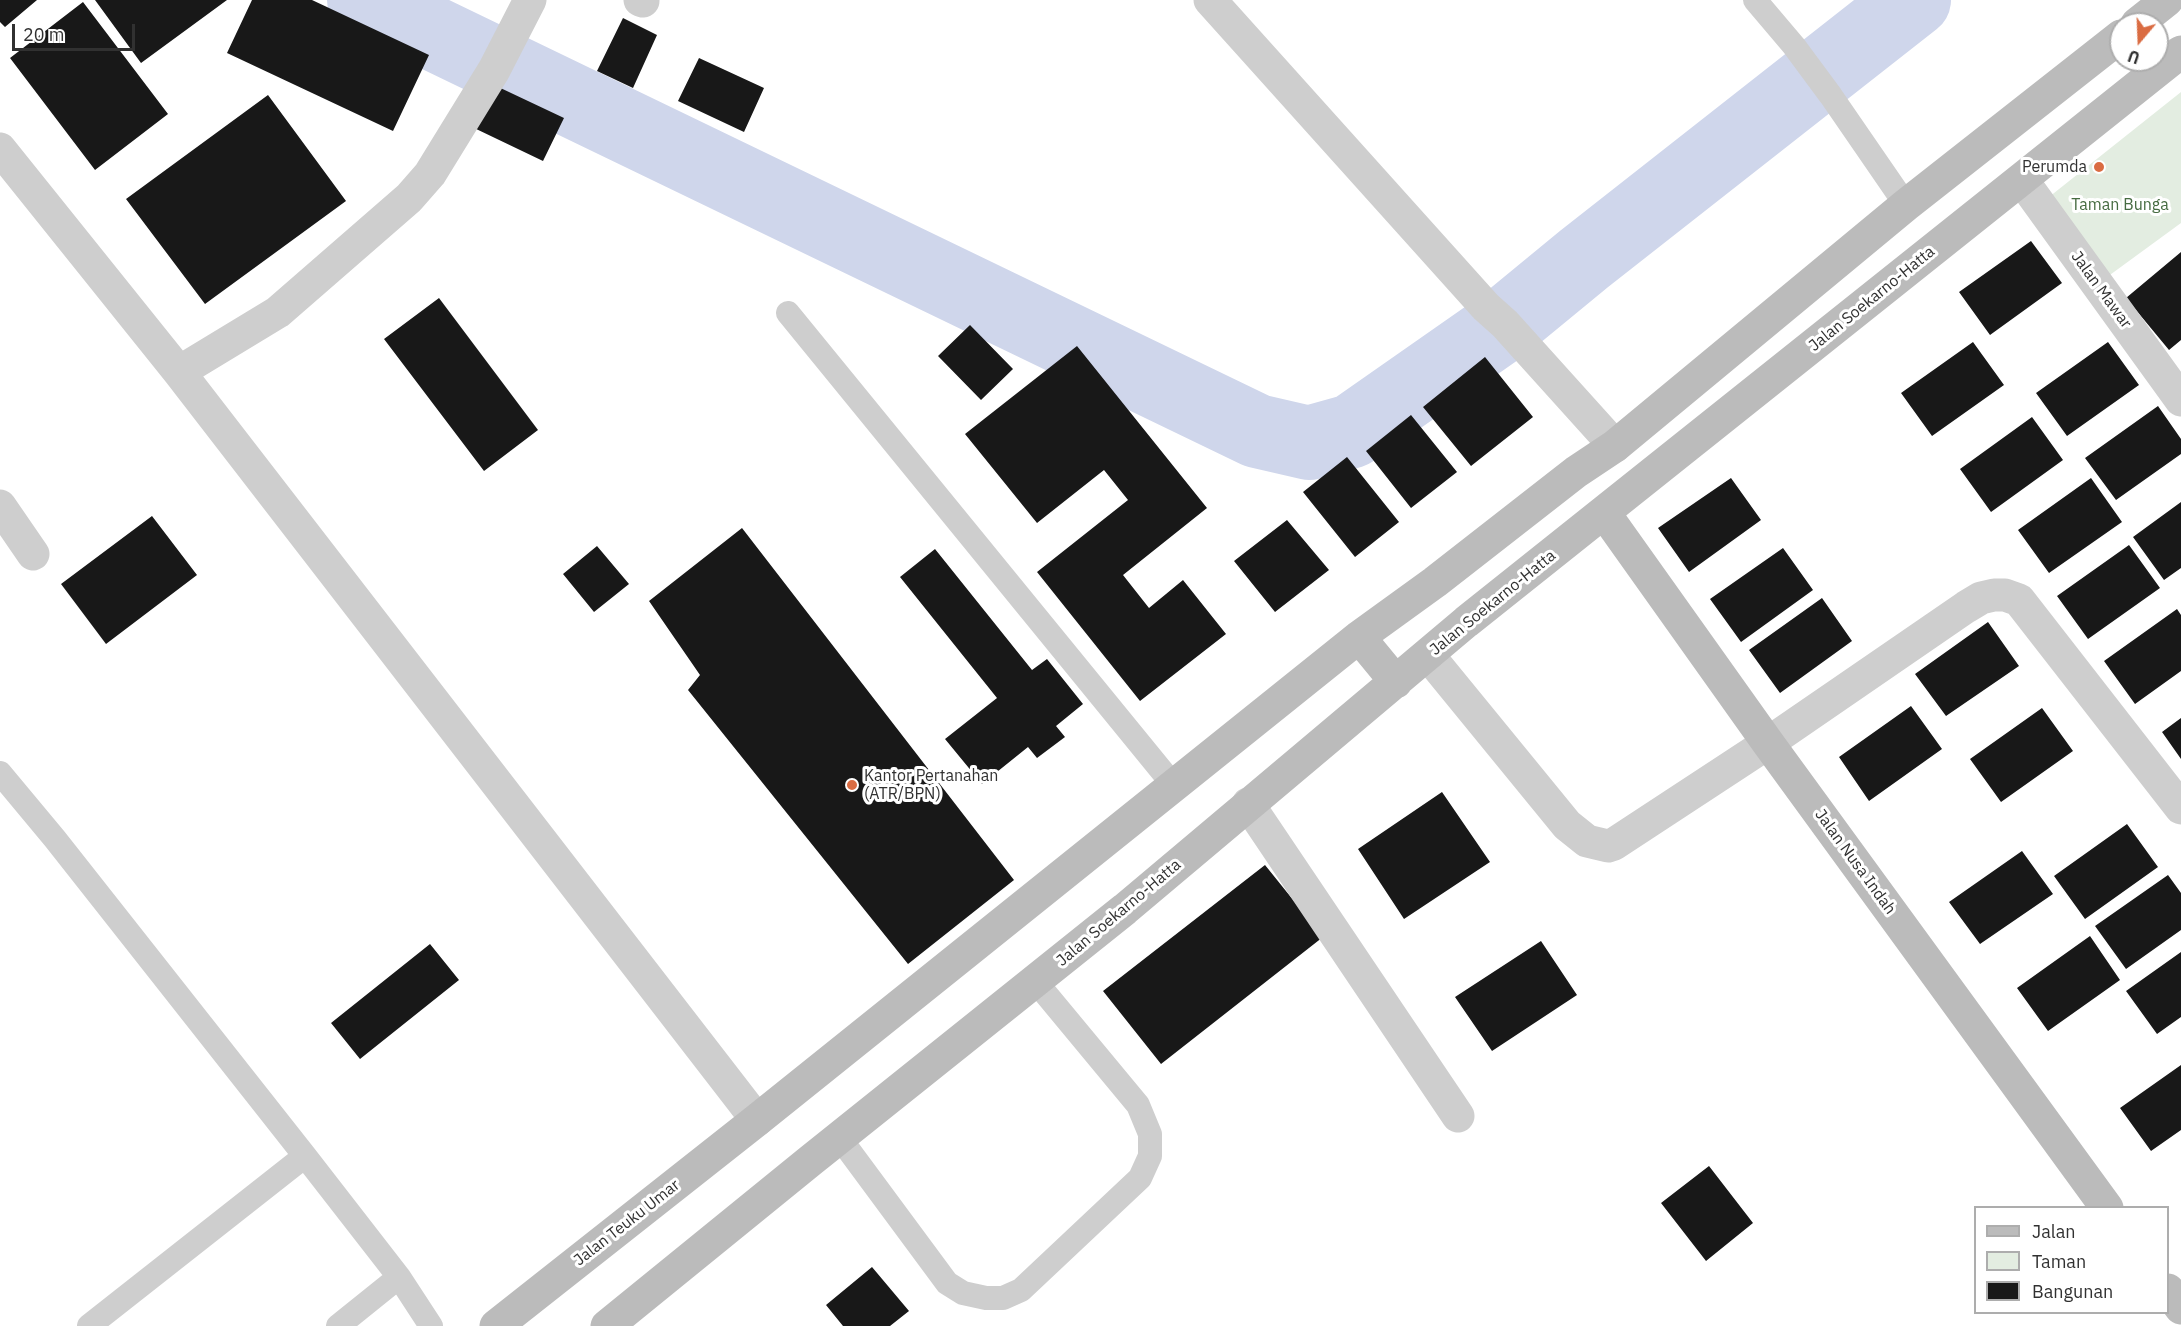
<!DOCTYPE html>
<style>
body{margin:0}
#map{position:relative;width:2181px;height:1326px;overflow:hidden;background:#fff;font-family:"IBM Plex Sans",sans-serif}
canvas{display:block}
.legend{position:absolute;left:1974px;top:1206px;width:195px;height:108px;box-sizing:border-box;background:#fff;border:2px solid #adadad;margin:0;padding:8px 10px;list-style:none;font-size:18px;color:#313131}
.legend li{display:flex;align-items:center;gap:12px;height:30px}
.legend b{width:30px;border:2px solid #adadad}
.north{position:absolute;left:2109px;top:12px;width:60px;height:60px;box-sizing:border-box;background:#fff;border:2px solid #adadad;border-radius:50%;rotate:199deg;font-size:16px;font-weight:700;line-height:24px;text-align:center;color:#313131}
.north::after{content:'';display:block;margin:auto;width:21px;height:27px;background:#da6c42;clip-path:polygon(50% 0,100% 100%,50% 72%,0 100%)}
.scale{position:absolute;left:12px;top:24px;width:123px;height:27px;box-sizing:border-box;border:3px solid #313131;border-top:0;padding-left:8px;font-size:18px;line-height:21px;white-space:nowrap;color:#313131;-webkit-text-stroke:4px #fff;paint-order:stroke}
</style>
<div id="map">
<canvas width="2181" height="1326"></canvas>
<ul class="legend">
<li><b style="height:8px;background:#bbb"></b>Jalan</li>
<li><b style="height:16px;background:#e3ede1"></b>Taman</li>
<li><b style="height:16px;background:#181818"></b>Bangunan</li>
</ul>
<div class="north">U</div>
<div class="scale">20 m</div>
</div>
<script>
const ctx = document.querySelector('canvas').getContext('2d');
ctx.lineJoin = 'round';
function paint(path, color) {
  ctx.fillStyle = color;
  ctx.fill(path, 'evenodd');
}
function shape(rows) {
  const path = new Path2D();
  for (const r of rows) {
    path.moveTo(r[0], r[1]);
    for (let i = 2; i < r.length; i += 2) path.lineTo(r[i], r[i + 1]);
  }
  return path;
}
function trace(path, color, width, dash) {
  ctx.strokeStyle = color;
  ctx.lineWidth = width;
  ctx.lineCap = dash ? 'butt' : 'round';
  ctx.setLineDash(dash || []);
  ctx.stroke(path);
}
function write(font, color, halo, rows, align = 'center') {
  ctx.font = font + ' "IBM Plex Sans",sans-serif';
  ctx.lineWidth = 6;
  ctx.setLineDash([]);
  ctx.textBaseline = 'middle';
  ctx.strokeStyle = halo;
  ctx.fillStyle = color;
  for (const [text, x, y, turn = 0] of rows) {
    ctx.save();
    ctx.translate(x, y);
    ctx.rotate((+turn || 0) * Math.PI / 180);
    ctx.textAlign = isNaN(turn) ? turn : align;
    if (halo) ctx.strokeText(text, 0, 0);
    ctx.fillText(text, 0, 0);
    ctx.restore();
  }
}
const green = shape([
 [2181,92,2181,223,2103,280,2044,201]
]);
const river = shape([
 [364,0,1257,431,1309,443,1352,431,1505,324,1584,259,1914,0]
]);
const building = shape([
 [0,0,37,0,5,27,0,22],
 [95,0,227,0,141,63],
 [252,0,312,0,429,55,393,131,227,53],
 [83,2,168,114,95,170,10,58],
 [623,18,657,35,633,88,597,71],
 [699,58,764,88,744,132,678,101],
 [492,84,564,118,543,161,472,127],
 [268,95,346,201,205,304,126,199],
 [2031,241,2062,283,1990,335,1959,292],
 [2181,252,2181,340,2169,350,2126,298],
 [439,298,538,430,484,471,384,339],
 [970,325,1013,369,981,400,938,356],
 [1973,342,2004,385,1932,436,1901,393],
 [2108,342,2139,385,2067,436,2036,393],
 [1077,346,1207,508,1123,575,1149,608,1183,580,1226,634,1140,701,1037,572,1128,500,1104,470,1037,523,965,434],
 [1485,357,1533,417,1471,466,1423,407],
 [2158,406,2181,439,2181,454,2116,500,2085,458],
 [1411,415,1457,472,1411,508,1366,451],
 [2032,417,2063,460,1991,512,1960,469],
 [1347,457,1399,522,1355,557,1303,492],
 [1731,478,1761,520,1689,572,1658,528],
 [2091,478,2122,522,2049,573,2018,530],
 [2181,502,2181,568,2164,580,2133,537],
 [152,516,197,575,106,644,61,584],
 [1287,520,1329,570,1275,612,1234,561],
 [742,528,1014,880,908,964,688,690,700,675,649,601],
 [2129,545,2160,588,2088,639,2057,596],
 [597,546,629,584,594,612,563,574],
 [1783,548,1813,590,1741,642,1710,599],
 [935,549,1032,670,1047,659,1083,704,1056,726,1065,737,1037,758,1028,747,982,784,945,739,997,698,900,577],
 [1822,598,1852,641,1780,693,1749,650],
 [2177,609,2181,615,2181,671,2135,704,2104,661],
 [1988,622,2019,666,1946,716,1915,674],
 [1911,706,1942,749,1869,801,1839,757],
 [2042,708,2073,751,2001,802,1970,759],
 [2181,718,2181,759,2162,732],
 [1442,792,1490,862,1404,919,1358,849],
 [2127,824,2158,867,2085,919,2054,876],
 [2022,851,2053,894,1980,944,1949,902],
 [1265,865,1323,937,1161,1064,1103,991],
 [2168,875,2181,893,2181,930,2126,969,2095,926],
 [2090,936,2120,980,2048,1031,2017,988],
 [1541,941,1577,995,1492,1051,1455,997],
 [430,944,459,980,360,1059,331,1023],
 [2181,952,2181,1017,2157,1034,2126,991],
 [2181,1065,2181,1130,2151,1151,2120,1108],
 [1709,1166,1753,1223,1706,1261,1661,1203],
 [872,1267,909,1311,890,1326,843,1326,826,1305]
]);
const lane = shape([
 [1755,0,1794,46,1831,96,1906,205],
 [788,313,1175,787],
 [0,773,55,839,305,1156,399,1277,431,1326],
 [839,1137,947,1283,963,1293,986,1298,1003,1298,1021,1290,1140,1178,1150,1156,1150,1134,1138,1105,1036,982],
 [89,1326,305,1156],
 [338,1326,399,1277]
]);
const street = shape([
 [640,0,643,1],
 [1210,0,1486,307,1505,324,1615,446],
 [0,149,179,372,757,1120],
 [2022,180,2181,400],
 [179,372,278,312,409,198,430,174,494,70,530,0],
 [0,506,33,554],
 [1428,655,1567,825,1587,841,1608,846,1614,844,1768,743,1966,607,1981,598,1994,595,2005,595,2019,600,2181,808],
 [1248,804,1458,1116]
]);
const secondary = shape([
 [2137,24,2167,0],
 [1605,514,1768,743,2107,1208],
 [1359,637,1396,682],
 [2168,1290,2181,1308],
 [496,1326,757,1120,1359,637,1435,582,1576,472,1615,446,1906,205,2121,36],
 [607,1326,810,1161,1125,909,1466,622,2181,52]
]);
const markers = [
 [2099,167,6,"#da6c42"],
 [852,785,6,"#da6c42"]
];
const poiNames = [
 ["Perumda",2087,167],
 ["Kantor Pertanahan",864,776,"left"],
 ["(ATR/BPN)",864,794,"left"]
];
const parkNames = [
 ["Taman Bunga",2120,205]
];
const streetNames = [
 ["Jalan Mawar",2101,290,54],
 ["Jalan Soekarno-Hatta",1872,299,-39],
 ["Jalan Soekarno-Hatta",1493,603,-39],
 ["Jalan Nusa Indah",1855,862,54],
 ["Jalan Soekarno-Hatta",1119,913,-40],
 ["Jalan Teuku Umar",627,1223,-38]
];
paint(green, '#e3ede1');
trace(river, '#cfd6eb', 74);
paint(building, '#181818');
trace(lane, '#cecece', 24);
trace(street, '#cecece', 33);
trace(secondary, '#bbb', 33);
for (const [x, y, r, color] of markers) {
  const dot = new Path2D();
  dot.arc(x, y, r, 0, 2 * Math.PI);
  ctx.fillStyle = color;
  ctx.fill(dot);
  trace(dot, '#fff', 2);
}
write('16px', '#313131', '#fff', poiNames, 'right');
write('16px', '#466b41', '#fff', parkNames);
write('16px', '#313131', '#fff', streetNames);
</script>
